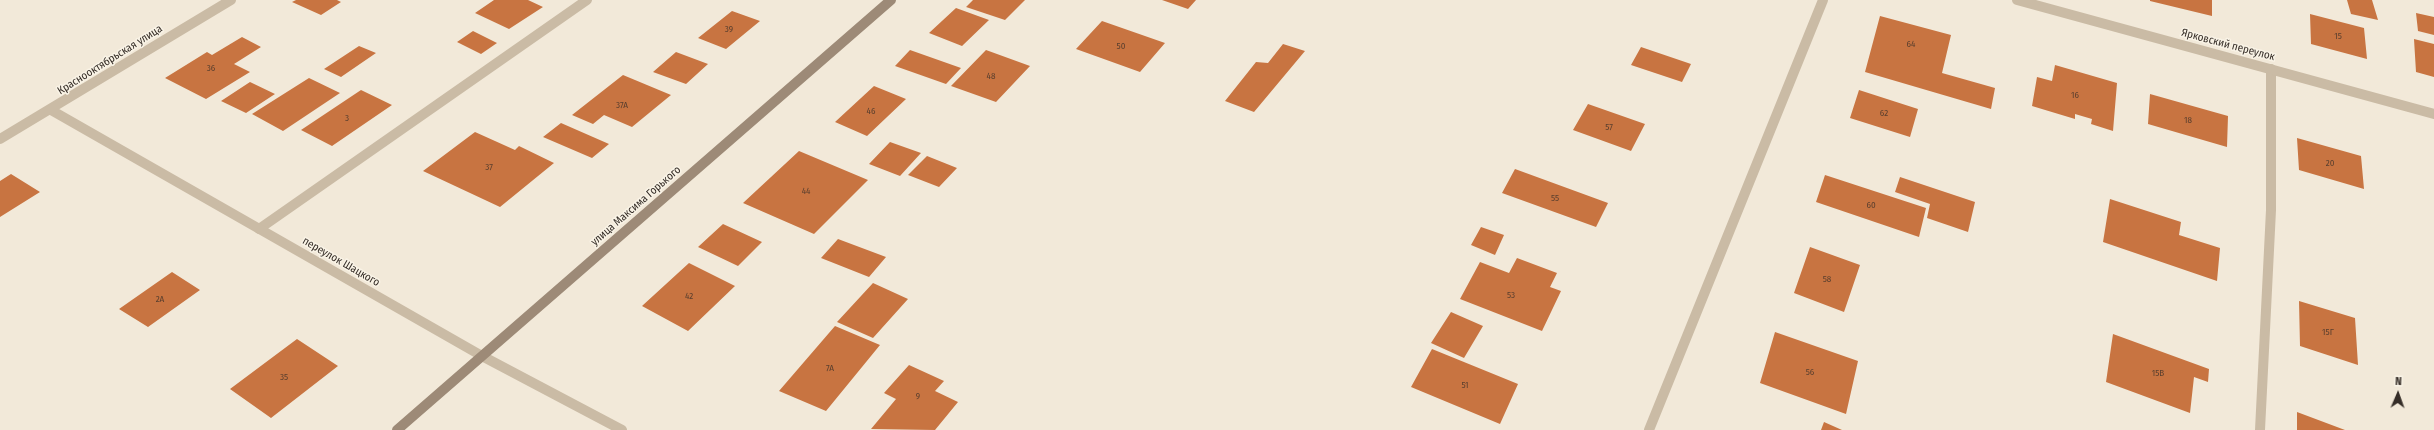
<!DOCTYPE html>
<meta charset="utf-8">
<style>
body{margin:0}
#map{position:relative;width:2434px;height:430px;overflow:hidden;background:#f2e9d9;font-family:"Fira Sans Condensed",sans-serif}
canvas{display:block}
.north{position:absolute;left:2378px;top:374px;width:40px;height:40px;-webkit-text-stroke:3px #f9f3e6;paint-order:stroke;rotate:2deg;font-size:11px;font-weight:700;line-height:16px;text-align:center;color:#352d27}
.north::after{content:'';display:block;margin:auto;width:14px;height:18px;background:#352d27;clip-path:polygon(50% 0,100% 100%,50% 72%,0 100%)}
</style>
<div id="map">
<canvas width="2434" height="430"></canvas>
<div class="north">N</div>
</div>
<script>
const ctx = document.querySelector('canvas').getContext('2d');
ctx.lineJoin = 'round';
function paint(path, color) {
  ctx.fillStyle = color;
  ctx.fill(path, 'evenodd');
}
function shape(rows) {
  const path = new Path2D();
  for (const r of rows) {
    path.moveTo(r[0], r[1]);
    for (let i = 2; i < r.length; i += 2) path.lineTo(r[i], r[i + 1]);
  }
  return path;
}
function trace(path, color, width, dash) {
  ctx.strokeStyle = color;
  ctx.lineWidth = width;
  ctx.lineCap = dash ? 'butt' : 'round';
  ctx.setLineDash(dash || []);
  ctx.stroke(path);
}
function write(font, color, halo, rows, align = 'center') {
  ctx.font = font + ' "Fira Sans Condensed",sans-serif';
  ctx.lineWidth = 3;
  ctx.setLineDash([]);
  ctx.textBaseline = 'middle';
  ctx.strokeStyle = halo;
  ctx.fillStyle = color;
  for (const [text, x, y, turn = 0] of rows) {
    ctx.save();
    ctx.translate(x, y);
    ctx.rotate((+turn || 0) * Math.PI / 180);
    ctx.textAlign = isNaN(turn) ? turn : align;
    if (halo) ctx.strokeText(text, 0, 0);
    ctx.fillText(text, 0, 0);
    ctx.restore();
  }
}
const building = shape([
 [296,0,337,0,341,2,321,15,292,2],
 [494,0,528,0,543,7,509,29,475,13],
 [973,0,1025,0,1005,20,966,7],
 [1162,0,1196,0,1188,9],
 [2150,0,2212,0,2212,16,2150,1],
 [2347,0,2372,0,2378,20,2351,14],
 [956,8,989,20,962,46,929,33],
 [732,11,760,21,726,49,698,38],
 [2416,13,2434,17,2434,35,2418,31],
 [2310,14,2364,28,2367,59,2311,44],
 [1880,16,1951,35,1942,73,1995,88,1991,109,1865,72],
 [1102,21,1165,43,1140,72,1076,49],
 [473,31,497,43,481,54,457,42],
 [242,37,261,47,234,64,250,72,206,99,165,78,207,52,212,55],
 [2414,39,2434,44,2434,77,2416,72],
 [1283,44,1305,51,1254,112,1225,101,1256,62,1268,63],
 [359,46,376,53,341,77,324,69],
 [1641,47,1691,64,1682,82,1631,65],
 [910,50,961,68,946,84,895,66],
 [986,50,1030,66,996,102,951,86],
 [676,52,708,64,686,84,653,72],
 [2055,65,2117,83,2113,131,2091,124,2092,119,2075,114,2075,119,2032,106,2037,77,2052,81],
 [623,75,671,95,632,127,604,115,593,124,572,115],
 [309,78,340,93,283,131,252,114],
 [250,82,275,94,246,113,221,101],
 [874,86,906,99,867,136,835,122],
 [361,90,392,105,332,146,301,130],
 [1859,90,1918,109,1910,137,1850,118],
 [2150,94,2228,116,2227,147,2148,124],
 [1588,104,1645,124,1631,151,1573,130],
 [561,123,609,144,592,158,543,137],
 [475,132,515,150,519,146,554,163,500,207,423,171],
 [2297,138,2361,156,2364,189,2299,170],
 [890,142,921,153,900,176,869,164],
 [799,151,868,180,814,234,743,203],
 [927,156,957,168,939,187,908,175],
 [1515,169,1608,203,1596,227,1502,193],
 [11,174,40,192,0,217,0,181],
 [1825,175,1926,208,1919,237,1816,202],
 [1900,177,1975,202,1968,232,1927,218,1930,204,1895,192],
 [2110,199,2181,222,2179,235,2220,248,2217,281,2103,242],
 [723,224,762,242,738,266,698,247],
 [1481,227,1504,235,1495,255,1471,245],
 [838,239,886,257,869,277,821,258],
 [1810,247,1860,265,1844,312,1794,293],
 [1517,258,1557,273,1550,287,1561,291,1542,331,1460,299,1480,262,1509,273],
 [689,263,735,286,688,331,642,306],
 [172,272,200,290,148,327,119,309],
 [873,283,908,299,873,338,837,322],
 [2299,301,2355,318,2358,365,2300,346],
 [1451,312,1483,326,1464,358,1431,343],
 [835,326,880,345,826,411,779,391],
 [1775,332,1858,361,1846,414,1760,383],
 [2113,334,2209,369,2208,382,2194,377,2190,413,2106,382],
 [297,339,338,366,271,418,230,389],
 [1432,349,1518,384,1500,424,1411,387],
 [909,365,944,381,935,391,958,402,935,430,871,429,896,399,884,393],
 [2297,412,2345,430,2297,430],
 [1824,422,1842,430,1821,430]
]);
const service = shape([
 [259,229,587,0],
 [2260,430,2271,210,2271,69]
]);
const minor = shape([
 [2017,0,2434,114],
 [51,110,482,356,622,430],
 [0,139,231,0],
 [1649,430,1823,0]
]);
const secondary = shape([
 [397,430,891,0]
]);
const numberNames = [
 ["39",729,29],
 ["15",2338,36],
 ["64",1911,44],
 ["50",1121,46],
 ["36",211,68],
 ["48",991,76],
 ["16",2075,95],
 ["37А",622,105],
 ["46",871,111],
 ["62",1884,113],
 ["3",347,118],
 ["18",2188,120],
 ["57",1609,127],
 ["20",2330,163],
 ["37",489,167],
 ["44",806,191],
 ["55",1555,198],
 ["60",1871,205],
 ["58",1827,279],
 ["53",1511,295],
 ["42",689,296],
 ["2А",160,299],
 ["15Г",2328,332],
 ["7А",830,368],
 ["56",1810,372],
 ["15В",2158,373],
 ["35",284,377],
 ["51",1465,385],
 ["9",918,396]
];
const streetNames = [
 ["Ярковский переулок",2228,45,15],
 ["Краснооктябрьская улица",110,60,-32],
 ["улица Максима Горького",636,206,-41],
 ["переулок Шацкого",341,262,30]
];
paint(building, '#c87441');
trace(service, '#cabba5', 10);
trace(minor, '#cabba5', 10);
trace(secondary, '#9d8a77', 10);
write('9px', '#5a3f2e', null, numberNames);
write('11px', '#352d27', '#f9f3e6', streetNames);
</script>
